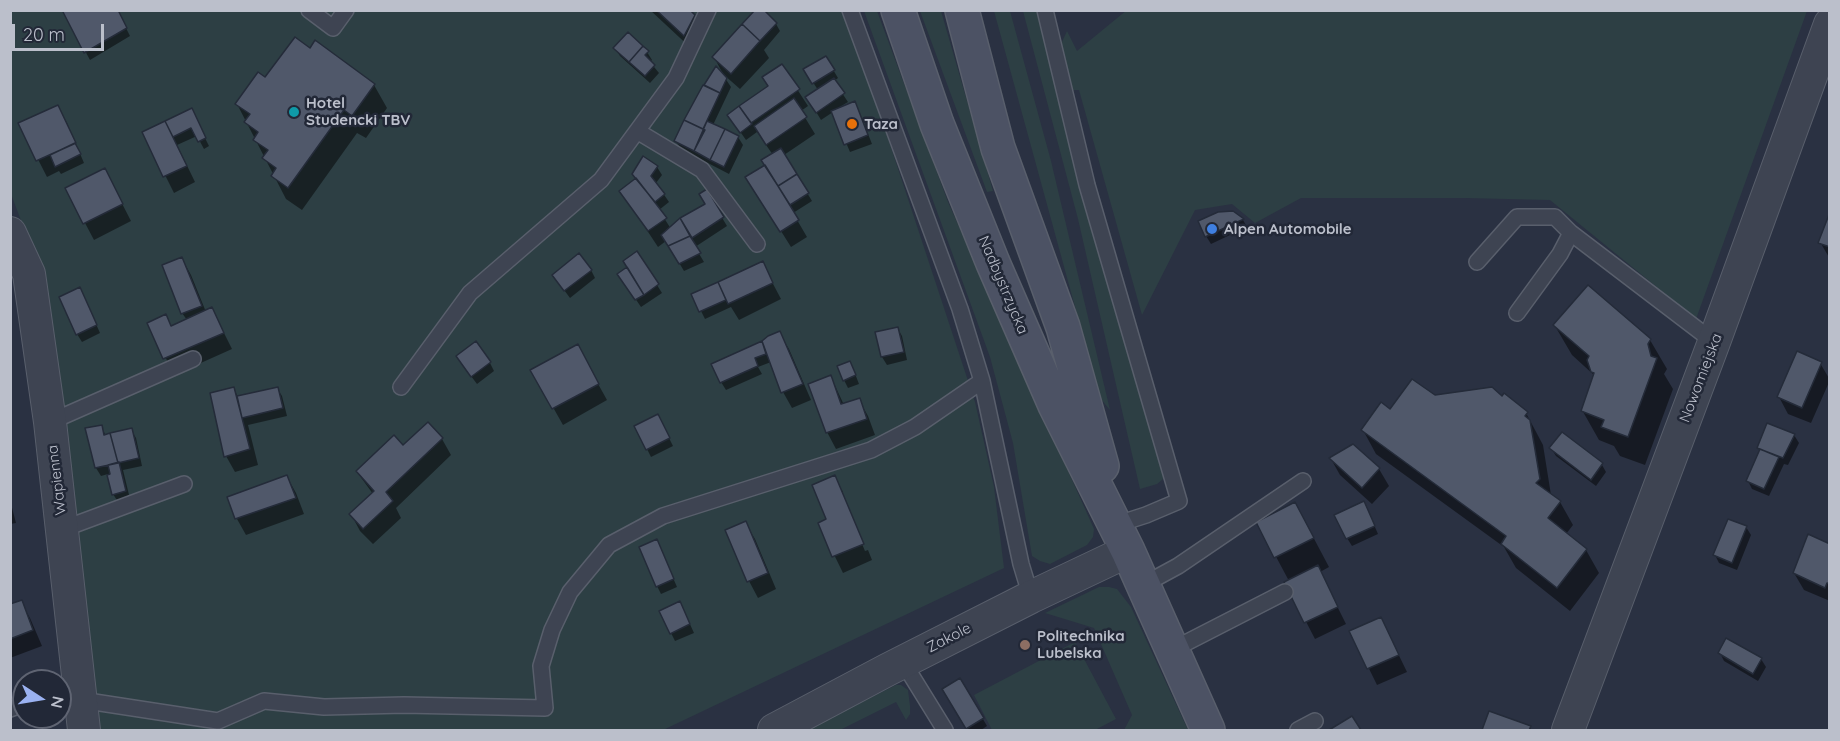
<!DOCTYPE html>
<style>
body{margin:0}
#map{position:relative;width:1840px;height:741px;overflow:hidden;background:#2a3142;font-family:Quicksand,sans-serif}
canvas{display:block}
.frame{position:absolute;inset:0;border:12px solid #bbbfcb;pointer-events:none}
.north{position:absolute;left:12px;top:669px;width:60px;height:60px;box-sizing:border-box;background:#222837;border:2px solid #5f6472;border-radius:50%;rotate:102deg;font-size:16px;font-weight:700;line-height:24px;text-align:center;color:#bbbfcb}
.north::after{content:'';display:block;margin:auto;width:21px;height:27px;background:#9bb2f1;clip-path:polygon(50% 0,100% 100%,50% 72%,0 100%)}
.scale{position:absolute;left:12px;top:24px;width:92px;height:27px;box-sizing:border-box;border:3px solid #bbbfcb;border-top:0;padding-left:8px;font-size:18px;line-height:21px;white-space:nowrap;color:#bbbfcb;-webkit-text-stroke:4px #222837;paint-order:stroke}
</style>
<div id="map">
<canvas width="1840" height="741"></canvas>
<div class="frame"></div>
<div class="north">N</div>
<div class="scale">20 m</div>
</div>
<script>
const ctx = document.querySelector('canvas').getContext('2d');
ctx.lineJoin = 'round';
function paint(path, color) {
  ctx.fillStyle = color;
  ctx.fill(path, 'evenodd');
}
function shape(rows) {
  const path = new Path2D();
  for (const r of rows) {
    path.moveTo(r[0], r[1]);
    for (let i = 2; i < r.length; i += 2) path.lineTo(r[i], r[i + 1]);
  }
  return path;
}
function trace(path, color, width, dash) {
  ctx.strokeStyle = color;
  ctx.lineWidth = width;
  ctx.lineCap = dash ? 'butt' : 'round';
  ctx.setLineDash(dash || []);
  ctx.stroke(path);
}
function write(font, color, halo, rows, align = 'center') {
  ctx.font = font + ' Quicksand,sans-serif';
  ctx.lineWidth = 5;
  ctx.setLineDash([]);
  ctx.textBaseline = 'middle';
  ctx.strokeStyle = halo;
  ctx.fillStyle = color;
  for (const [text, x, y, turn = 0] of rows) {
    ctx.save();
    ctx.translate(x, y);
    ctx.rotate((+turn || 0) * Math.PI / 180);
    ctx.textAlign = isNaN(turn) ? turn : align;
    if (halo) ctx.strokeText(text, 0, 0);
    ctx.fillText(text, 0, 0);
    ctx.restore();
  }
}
const green = shape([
 [1127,10,1807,10,1807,11,1696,319,1550,200,1465,198,1301,198,1255,223,1232,204,1195,210,1142,315,1079,90,1072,90,1061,44,1067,31,1077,51],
 [11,11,846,11,975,402,994,487,1004,568,663,730,96,730,39,268,11,194],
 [864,11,877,11,948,202,1094,529,1093,537,1087,545,1050,564,1040,561,1032,556,1013,443,990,357],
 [920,11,941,11,993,191,987,192],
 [994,11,1010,11,1051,161,1110,410,1100,398],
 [1023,11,1038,11,1092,218,1164,473,1163,479,1157,484,1140,489,1078,219],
 [1099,587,1109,587,1117,589,1131,607,1188,730,1124,730,1132,715,1094,628,1045,613],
 [1075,642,1116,719,1095,730,992,730,974,695],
 [896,685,901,685,908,690,910,706,910,714,906,720,896,702,840,730,805,730]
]);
const shadow = shape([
 [63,10,117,10,130,36,90,60],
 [650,10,688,10,693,16,703,32,694,51],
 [776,24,780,31,764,50,769,58,740,89,723,74,714,57],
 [615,48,647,52,652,60,650,62,659,73,650,83,620,56],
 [310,50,374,85,387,108,366,138,357,133,302,210,286,199,237,104,266,79],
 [826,58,838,78,834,81,848,102,838,108,859,111,872,144,850,152,833,112,821,120,812,105,818,90,805,70],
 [782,66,808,106,801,111,815,134,784,155,812,201,793,213,807,237,791,247,757,193,766,165,773,155,757,132,746,140,734,123,770,87],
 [717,69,723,75,731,87,713,125,738,137,743,145,729,174,681,149,676,141,704,85],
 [58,107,67,123,84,163,61,174,59,171,47,177,20,124],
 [191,110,209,146,204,149,197,136,177,145,195,182,174,193,144,133],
 [657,167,662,175,656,183,669,202,659,210,671,229,674,225,706,204,706,191,727,226,695,247,704,262,684,271,666,241,658,247,621,191],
 [113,186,131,221,94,240,67,189],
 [1233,212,1243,220,1247,227,1211,244,1206,236],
 [1830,216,1830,259,1820,242],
 [637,253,662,293,641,307,624,282],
 [182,259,191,275,206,312,212,309,232,349,174,375,149,323,172,327,187,320,182,313],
 [762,263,781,299,739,320,731,307,705,319,693,295],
 [591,270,595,278,570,298,553,275],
 [84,297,100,333,82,342,77,334],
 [1555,326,1650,340,1667,369,1664,374,1673,389,1645,465,1620,456,1614,446,1599,440,1582,410,1595,376,1572,355],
 [898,329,902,336,907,360,887,365,882,357],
 [779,333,789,349,811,400,792,408,783,392,771,362,758,367,762,374,726,390,721,382,762,343],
 [577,346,607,400,563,425,532,370],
 [490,363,494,371,477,384,462,364],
 [1820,363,1830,380,1811,423,1788,414,1779,397],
 [854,371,859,384,848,388,844,380],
 [831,377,844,405,859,400,868,416,875,435,836,449,827,432],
 [277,388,282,396,287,416,248,425,258,465,235,472,226,456,234,389,238,397],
 [1434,396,1526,413,1543,445,1551,495,1560,502,1573,525,1566,534,1586,550,1599,573,1570,611,1516,568,1504,547,1376,454,1363,430,1391,411],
 [662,424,673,446,651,457,647,449],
 [101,426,106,436,131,430,136,438,142,466,123,470,130,499,118,502,113,494,108,474,101,476,96,468,87,429],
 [1794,435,1799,443,1788,465,1784,464,1769,496,1752,489,1748,481,1760,451,1758,448],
 [442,439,451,455,396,508,401,518,373,544,360,531,351,514,373,494,357,472,403,447],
 [1353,446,1379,469,1389,486,1372,504,1340,475,1331,459],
 [1551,448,1602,465,1606,472,1596,486,1556,456],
 [287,477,296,493,304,514,246,535,237,519,229,498],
 [834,477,843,492,840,492,865,551,868,550,872,560,843,573,819,524,828,520],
 [10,500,16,523,10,524],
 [1368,511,1378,534,1352,546,1347,538],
 [745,523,755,539,776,589,758,598,749,581,727,531],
 [1258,523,1311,533,1329,567,1320,572,1346,624,1315,639,1286,583,1289,581],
 [1746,527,1751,535,1737,570,1719,563,1715,555],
 [657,541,677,587,661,594,657,586],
 [1830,546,1830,601,1804,590,1794,573],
 [21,602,30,618,42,646,10,658,10,606],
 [684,611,694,633,675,641,671,633],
 [1351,632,1389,635,1407,672,1377,685],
 [1720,653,1761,659,1766,667,1758,681,1724,661],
 [960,680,987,726,981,730,968,730,944,690],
 [1490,713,1530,728,1532,730,1483,730]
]);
const building = shape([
 [62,10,118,10,127,28,84,53,62,10],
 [656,10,690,10,695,15,684,36,656,10],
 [755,10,764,10,777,23,760,41,742,24,755,10],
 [742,24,760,41,731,74,712,57,742,24],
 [628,32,643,46,629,62,613,48,628,32],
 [295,37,310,48,315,40,375,84,352,116,344,110,288,188,271,176,276,168,262,158,268,150,253,140,258,132,244,122,250,114,235,104,258,72,265,77,295,37],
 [643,46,649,51,645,55,655,65,645,76,629,62,643,46],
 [826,56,835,70,812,84,803,69,826,56],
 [782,64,800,89,751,123,739,106,768,86,762,77,782,64],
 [716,66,727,78,720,93,704,85,716,66],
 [834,78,845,93,816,113,805,97,834,78],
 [703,85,720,93,703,129,684,120,703,85],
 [794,98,807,117,766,145,754,126,794,98],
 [855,101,868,135,844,145,831,111,855,101],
 [58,105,76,143,36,161,18,123,58,105],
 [739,106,752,124,740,133,727,115,739,106],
 [192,108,206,138,198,142,191,128,173,137,165,121,192,108],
 [684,120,705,130,694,151,674,141,684,120],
 [165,121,187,166,163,177,142,132,165,121],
 [707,121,725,129,710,160,694,151,707,121],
 [725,129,739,136,724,167,710,160,725,129],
 [75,143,81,154,55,167,50,155,75,143],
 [781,148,797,174,778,186,761,160,781,148],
 [643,156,658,166,651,176,665,194,655,202,632,174,643,156],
 [765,165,799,220,780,232,745,177,765,165],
 [105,168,123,204,83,224,65,188,105,168],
 [797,174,809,193,790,205,778,186,797,174],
 [636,178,667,218,648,231,619,191,636,178],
 [707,189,724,217,692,238,680,218,705,204,699,194,707,189],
 [1233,211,1244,219,1205,237,1198,221,1218,212,1233,211],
 [1830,212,1830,247,1818,243,1830,212],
 [680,218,690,236,668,246,661,235,680,218],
 [690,236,701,253,679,264,668,246,690,236],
 [637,251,659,284,644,295,623,261,637,251],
 [579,253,592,270,564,291,552,275,579,253],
 [182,257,202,306,181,314,162,265,182,257],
 [763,261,773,283,728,304,718,282,763,261],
 [627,267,644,295,635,300,617,274,627,267],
 [718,282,726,300,699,312,691,294,718,282],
 [1588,285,1651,339,1648,344,1651,356,1657,358,1628,437,1601,427,1604,420,1581,411,1594,373,1591,372,1587,360,1589,356,1553,325,1588,285],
 [80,287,97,325,76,335,59,297,80,287],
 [212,307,224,333,163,359,147,323,166,314,171,326,212,307],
 [898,327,904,352,881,357,875,332,898,327],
 [780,331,803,384,781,393,762,341,768,336,780,331],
 [476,341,491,362,471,377,456,356,476,341],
 [762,341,766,354,755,358,758,366,720,383,711,364,762,341],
 [578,344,599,384,552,409,530,370,578,344],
 [1797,351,1822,362,1802,408,1777,397,1797,351],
 [850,361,856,375,843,381,837,366,850,361],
 [831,375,841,404,860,398,867,419,826,433,808,384,831,375],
 [1412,379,1435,395,1492,387,1502,396,1504,393,1528,412,1525,416,1530,420,1540,479,1536,483,1561,501,1548,518,1587,549,1557,588,1501,544,1506,536,1361,430,1381,402,1390,409,1412,379],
 [234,387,250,449,224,457,210,393,234,387],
 [278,387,283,408,242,418,237,396,278,387],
 [658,414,670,438,646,450,634,426,658,414],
 [428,422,443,438,386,492,393,501,363,529,349,514,374,491,356,471,394,435,403,445,428,422],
 [1767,423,1795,434,1783,458,1757,448,1767,423],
 [102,425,104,435,110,433,118,463,95,468,85,428,102,425],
 [132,428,139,458,118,463,110,433,132,428],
 [1562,432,1603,463,1591,480,1549,448,1562,432],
 [1353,444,1380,468,1362,488,1329,458,1353,444],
 [1760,449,1779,457,1764,489,1746,481,1760,449],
 [119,462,126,491,112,495,107,475,110,474,108,465,119,462],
 [287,475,296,498,235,519,227,497,287,475],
 [835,475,864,544,832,557,818,523,826,519,812,485,835,475],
 [1364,501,1375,526,1346,539,1334,515,1364,501],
 [1295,502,1314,538,1274,558,1256,522,1295,502],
 [1728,519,1747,526,1732,563,1713,555,1728,519],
 [746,521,768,573,747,582,725,530,746,521],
 [1808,534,1830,544,1830,584,1827,583,1825,588,1793,573,1808,534],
 [657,539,674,579,656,587,639,547,657,539],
 [1318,565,1338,607,1304,623,1284,582,1318,565],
 [22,600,33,630,10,639,10,604,22,600],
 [680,601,690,624,670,634,659,611,680,601],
 [1381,617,1399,655,1367,669,1349,631,1381,617],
 [1726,638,1762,658,1753,674,1718,653,1726,638],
 [960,678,984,718,966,729,942,689,960,678],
 [1489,711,1531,726,1529,730,1482,730,1489,711],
 [1352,716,1361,730,1329,730,1352,716]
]);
const lane = shape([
 [309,10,333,28,346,10],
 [850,10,960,309,982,381,1021,564,1031,597],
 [1045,10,1087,185,1179,501,1146,515,1118,524],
 [637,131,702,170,757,244],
 [1477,262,1517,217,1555,217,1571,233,1714,342],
 [1517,313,1560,254,1571,233],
 [401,387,470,293,601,180,676,78,708,10],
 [50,422,193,359],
 [63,529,184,484],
 [1143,585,1178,566,1303,481],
 [1172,650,1285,592],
 [903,662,945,730],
 [81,700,218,721,264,701,324,707,404,705,545,708,541,666,552,630,570,592,609,545,663,516,871,450,915,427,982,381],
 [10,709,24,704],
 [1298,730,1315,721]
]);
const street = shape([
 [10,233,29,274,50,422,84,730],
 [774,730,887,670,1031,597,1128,551],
 [1568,730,1714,342,1830,24]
]);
const secondary = shape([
 [898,10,937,124,993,263,1055,405,1128,551,1208,730],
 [962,10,998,148,1063,327,1102,466]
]);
const markers = [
 [294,112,6,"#0f9aa8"],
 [852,124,6,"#e8710a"],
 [1212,229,6,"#3f7fe0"],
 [1025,645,6,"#8d6e63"]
];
const poiNames = [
 ["Hotel",306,103],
 ["Studencki TBV",306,120],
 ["Taza",864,124],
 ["Alpen Automobile",1224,229],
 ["Politechnika",1037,636],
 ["Lubelska",1037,653]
];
const streetNames = [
 ["Nadbystrzycka",1003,285,67],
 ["Nowomiejska",1701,378,-69],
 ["Wapienna",57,480,-97],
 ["Zakole",949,638,-27]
];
paint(green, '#2d3f44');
paint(shadow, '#0007');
paint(building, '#50586a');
trace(building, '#242b39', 1.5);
trace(lane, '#595f6c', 18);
trace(street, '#595f6c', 34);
trace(secondary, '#595f6c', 36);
trace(lane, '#3e4452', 15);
trace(street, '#3e4452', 32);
trace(secondary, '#4c5264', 33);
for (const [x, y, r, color] of markers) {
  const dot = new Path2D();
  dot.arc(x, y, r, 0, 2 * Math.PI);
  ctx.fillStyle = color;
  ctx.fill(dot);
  trace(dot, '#222837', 2);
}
write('bold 15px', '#bbbfcb', '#222837', poiNames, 'left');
write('15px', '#bbbfcb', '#222837', streetNames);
</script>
